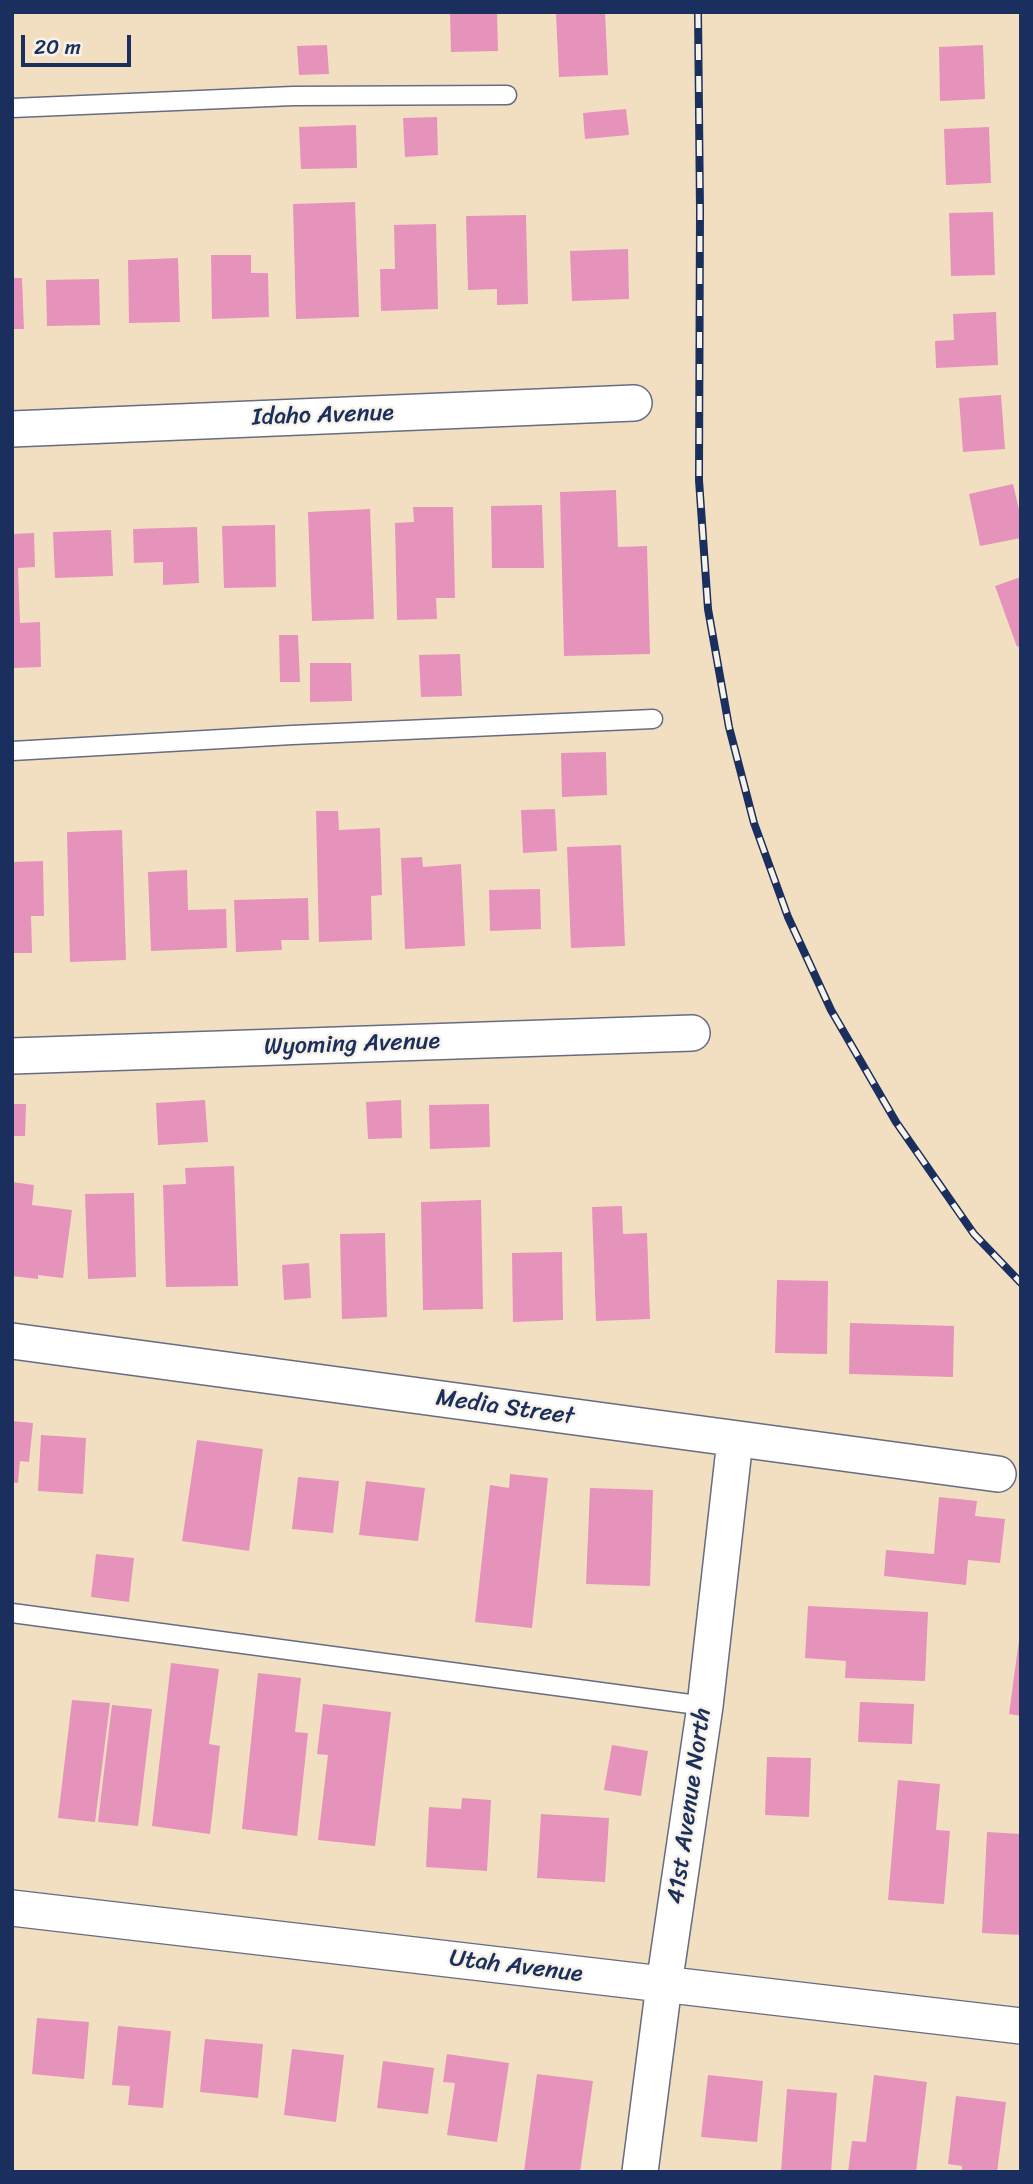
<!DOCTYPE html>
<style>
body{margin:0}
#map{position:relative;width:1033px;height:2184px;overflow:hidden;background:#f2dfc2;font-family:Sriracha,sans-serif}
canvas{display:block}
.frame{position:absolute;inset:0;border:14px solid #1b2f5e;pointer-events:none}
.scale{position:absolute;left:21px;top:35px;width:110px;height:32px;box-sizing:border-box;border:4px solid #1b2f5e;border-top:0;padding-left:9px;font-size:21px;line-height:24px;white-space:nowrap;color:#1b2f5e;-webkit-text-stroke:5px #f7f3e8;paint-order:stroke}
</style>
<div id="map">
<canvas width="1033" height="2184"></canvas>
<div class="frame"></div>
<div class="scale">20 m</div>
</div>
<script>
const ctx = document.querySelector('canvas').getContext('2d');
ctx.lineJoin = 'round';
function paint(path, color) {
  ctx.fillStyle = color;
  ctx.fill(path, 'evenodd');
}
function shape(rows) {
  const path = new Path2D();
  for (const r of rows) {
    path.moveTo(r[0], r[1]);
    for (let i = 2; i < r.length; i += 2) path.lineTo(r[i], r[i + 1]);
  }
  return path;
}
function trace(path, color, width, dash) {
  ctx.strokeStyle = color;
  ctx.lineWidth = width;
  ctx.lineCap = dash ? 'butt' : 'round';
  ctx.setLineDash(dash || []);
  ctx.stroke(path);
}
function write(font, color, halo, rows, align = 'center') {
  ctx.font = font + ' Sriracha,sans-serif';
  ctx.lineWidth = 5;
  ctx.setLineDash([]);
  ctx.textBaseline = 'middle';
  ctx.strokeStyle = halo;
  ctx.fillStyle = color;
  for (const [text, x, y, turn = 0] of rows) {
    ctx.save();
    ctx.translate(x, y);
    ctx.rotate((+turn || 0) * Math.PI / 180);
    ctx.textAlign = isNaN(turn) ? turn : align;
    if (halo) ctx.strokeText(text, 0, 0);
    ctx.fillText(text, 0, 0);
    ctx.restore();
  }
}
const building = shape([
 [450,12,497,12,498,51,451,52],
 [605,12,608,75,559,77,556,13],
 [327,45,329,74,299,75,297,46],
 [983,45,985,99,940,101,939,47],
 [626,109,629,135,585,139,583,113],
 [437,117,438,155,405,157,403,118],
 [356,125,357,168,301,169,299,127],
 [989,127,991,183,946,185,944,129],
 [355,202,359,317,296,319,293,204],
 [993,212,995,275,951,276,949,213],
 [526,215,528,304,497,305,497,289,468,290,466,216],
 [436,224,438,309,381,311,380,269,395,269,394,225],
 [628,249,629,299,572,301,570,251],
 [211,255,251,255,251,273,268,273,269,317,212,319],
 [178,258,180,322,129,323,128,260],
 [12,278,22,278,24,329,12,329],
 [99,279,100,325,47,326,46,280],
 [996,312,998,365,936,368,935,341,954,340,953,314],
 [1001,395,1005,449,963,452,959,398],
 [1013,484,1021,518,1021,538,980,546,969,494],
 [616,490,618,547,647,546,650,654,564,656,560,492],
 [542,505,544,568,492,568,491,506],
 [413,507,453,507,455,598,436,598,437,619,397,620,395,523,414,522],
 [370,509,374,619,312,621,308,512],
 [275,525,276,587,224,588,222,526],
 [197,527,199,583,163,585,163,562,134,563,133,529],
 [111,530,113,576,55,578,53,532],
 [34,533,35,567,18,568,20,623,40,622,41,667,12,668,12,534],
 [1021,577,1021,645,1017,647,995,586],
 [279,635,298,635,300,682,280,682],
 [460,654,462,696,421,697,419,655],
 [310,663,351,663,352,701,310,702],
 [606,752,607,795,562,797,561,753],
 [555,809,557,851,523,853,521,810],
 [316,811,338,811,339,830,380,828,382,895,371,896,372,940,319,942],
 [122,830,126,960,70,962,67,832],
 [621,845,625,946,571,948,567,847],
 [422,857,423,867,461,864,465,946,405,949,401,858],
 [43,861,44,916,31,916,32,953,12,953,12,862],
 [187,870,188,910,226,909,227,948,151,951,148,872],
 [540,889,541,929,490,931,489,890],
 [308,898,309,940,281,940,282,950,236,952,234,900],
 [205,1100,208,1142,158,1145,156,1103],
 [401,1100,402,1138,368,1139,366,1102],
 [12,1104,26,1104,25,1136,12,1136],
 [489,1104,490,1147,430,1149,429,1105],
 [234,1166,238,1286,166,1287,163,1185,186,1184,185,1168],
 [12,1182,34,1185,32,1205,72,1210,63,1278,38,1275,38,1279,12,1276],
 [134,1193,136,1277,88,1279,85,1194],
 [481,1200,483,1309,423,1310,421,1202],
 [622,1206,623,1234,647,1233,650,1319,596,1321,592,1207],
 [385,1233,387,1317,342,1319,340,1234],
 [562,1252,563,1320,513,1322,512,1253],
 [309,1263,311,1298,284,1300,282,1265],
 [777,1280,828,1281,827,1354,775,1353],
 [850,1323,954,1326,953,1377,849,1374],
 [12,1421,33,1423,29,1462,20,1461,18,1483,12,1482],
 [41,1435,86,1438,83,1494,38,1491],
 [197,1440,263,1449,249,1551,182,1541],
 [510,1474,548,1478,532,1628,475,1622,490,1485,509,1488],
 [298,1477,339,1481,333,1533,292,1529],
 [366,1481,425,1488,418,1541,359,1535],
 [590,1488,653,1490,650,1586,586,1584],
 [939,1497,977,1501,975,1516,1005,1519,1000,1563,968,1560,966,1585,884,1576,886,1550,934,1554],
 [96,1554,134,1558,129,1602,91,1597],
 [808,1606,928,1612,925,1681,845,1678,846,1661,805,1658],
 [1019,1640,1021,1640,1021,1716,1009,1714],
 [171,1663,219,1669,209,1744,220,1746,210,1834,152,1826],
 [258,1673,301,1678,295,1732,308,1733,297,1836,242,1829],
 [72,1700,110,1703,95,1822,58,1818],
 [860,1702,914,1704,912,1744,858,1742],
 [323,1704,391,1712,375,1846,318,1840,328,1755,317,1754],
 [112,1705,152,1709,138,1826,98,1822],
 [612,1745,648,1751,641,1796,604,1790],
 [767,1757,811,1758,809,1817,765,1815],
 [898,1780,940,1784,936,1830,950,1831,944,1904,888,1900],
 [462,1798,491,1800,487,1871,426,1867,429,1807,461,1809],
 [541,1814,609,1818,605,1882,537,1878],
 [987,1832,1021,1834,1021,1935,982,1933],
 [37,2018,89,2022,84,2079,32,2074],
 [118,2026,171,2031,163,2108,128,2105,130,2086,112,2085],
 [205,2039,263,2044,258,2098,200,2092],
 [292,2049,344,2055,336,2122,284,2115],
 [447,2054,509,2063,497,2142,447,2135,455,2083,443,2082],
 [383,2061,434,2068,428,2114,377,2108],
 [537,2074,593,2081,580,2172,524,2172],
 [708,2075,763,2081,757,2142,701,2137],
 [874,2075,927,2082,916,2172,848,2172,852,2141,866,2142],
 [787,2089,837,2093,831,2172,781,2172],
 [956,2096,1006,2102,997,2172,962,2172,962,2166,948,2164]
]);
const service = shape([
 [12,108,293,96,507,95],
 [12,751,292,735,653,719],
 [12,1613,705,1706]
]);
const minor = shape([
 [12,429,634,403],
 [12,1056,692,1033],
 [12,1341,998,1474],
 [12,1908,1021,2026],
 [640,2172,664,1985,705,1706,735,1440]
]);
const rail = shape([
 [698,12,700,210,699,480,708,609,729,727,754,823,788,917,831,1010,896,1122,974,1234,1021,1283]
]);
const streetNames = [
 ["Idaho Avenue",323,416,-2],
 ["Wyoming Avenue",352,1045,-2],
 ["Media Street",505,1408,8],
 ["41st Avenue North",690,1806,-82],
 ["Utah Avenue",516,1967,7]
];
paint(building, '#e593bb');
trace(service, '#666d81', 21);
trace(minor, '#666d81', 38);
trace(service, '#fff', 18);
trace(minor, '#fff', 35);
trace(rail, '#1b2f5e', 8);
trace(rail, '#f7f3e8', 5, [16]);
write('24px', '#1b2f5e', '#f7f3e8', streetNames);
</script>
